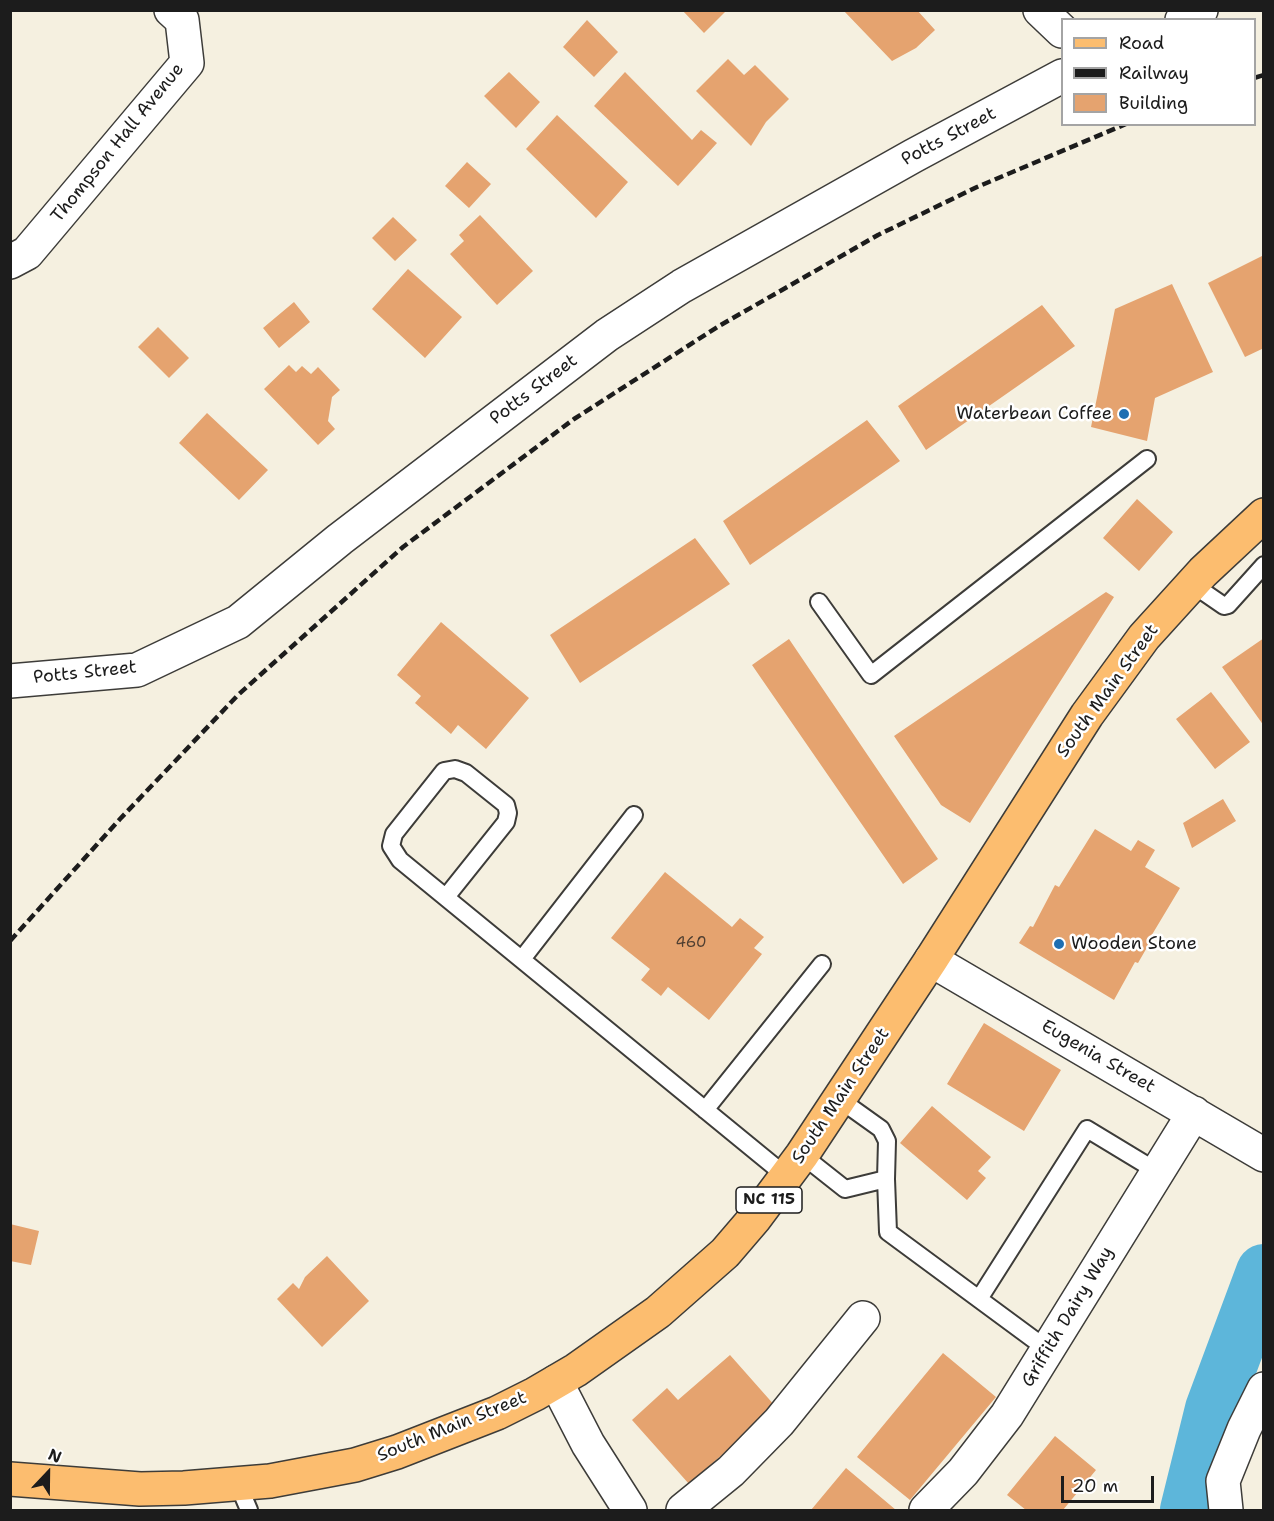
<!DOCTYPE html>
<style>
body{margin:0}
#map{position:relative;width:1274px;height:1521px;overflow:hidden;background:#f5f0e0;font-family:"Shantell Sans",sans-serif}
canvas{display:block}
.frame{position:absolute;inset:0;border:12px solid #1c1c1c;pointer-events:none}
.legend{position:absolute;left:1061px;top:18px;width:195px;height:108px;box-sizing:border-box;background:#fff;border:2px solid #a4a4a4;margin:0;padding:8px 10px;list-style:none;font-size:18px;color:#1c1c1c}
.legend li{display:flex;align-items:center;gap:12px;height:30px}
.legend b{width:30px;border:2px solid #a4a4a4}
.north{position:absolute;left:18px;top:1443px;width:60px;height:60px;-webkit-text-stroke:4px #fff;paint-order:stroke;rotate:22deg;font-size:16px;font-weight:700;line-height:24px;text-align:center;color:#1c1c1c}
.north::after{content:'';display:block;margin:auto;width:21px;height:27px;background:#1c1c1c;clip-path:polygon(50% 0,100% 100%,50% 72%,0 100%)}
.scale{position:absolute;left:1061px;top:1476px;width:93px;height:27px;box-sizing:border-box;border:3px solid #1c1c1c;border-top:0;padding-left:8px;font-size:18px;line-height:21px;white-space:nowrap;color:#1c1c1c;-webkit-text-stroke:4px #fff;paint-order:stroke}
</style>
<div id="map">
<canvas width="1274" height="1521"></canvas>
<div class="frame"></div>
<ul class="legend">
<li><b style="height:8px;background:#fcbd6f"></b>Road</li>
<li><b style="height:8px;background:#1c1c1c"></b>Railway</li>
<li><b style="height:16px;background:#e5a36f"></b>Building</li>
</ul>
<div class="north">N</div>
<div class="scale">20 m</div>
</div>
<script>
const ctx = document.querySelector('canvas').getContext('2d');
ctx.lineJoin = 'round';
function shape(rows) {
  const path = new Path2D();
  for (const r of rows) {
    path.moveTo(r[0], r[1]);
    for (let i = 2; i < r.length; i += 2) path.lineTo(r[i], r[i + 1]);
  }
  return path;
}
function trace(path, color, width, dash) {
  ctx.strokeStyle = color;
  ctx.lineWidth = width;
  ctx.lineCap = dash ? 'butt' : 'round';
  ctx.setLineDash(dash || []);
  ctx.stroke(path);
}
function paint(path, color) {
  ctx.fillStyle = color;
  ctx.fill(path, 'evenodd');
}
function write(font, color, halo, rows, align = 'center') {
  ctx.font = font + ' "Shantell Sans",sans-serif';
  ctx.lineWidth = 5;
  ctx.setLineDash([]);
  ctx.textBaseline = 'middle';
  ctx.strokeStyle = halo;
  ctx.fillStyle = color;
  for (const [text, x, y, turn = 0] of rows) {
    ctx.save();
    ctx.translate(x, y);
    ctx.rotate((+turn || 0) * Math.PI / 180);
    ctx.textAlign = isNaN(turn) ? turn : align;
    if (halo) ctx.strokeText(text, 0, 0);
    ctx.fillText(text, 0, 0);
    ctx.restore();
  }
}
const river = shape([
 [1188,1510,1213,1409,1264,1272]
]);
const building = shape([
 [682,10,727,10,704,33],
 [843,10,917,10,935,30,916,48,892,61],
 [587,20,618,52,594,77,563,47],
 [728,59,744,75,755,65,789,99,766,122,751,146,696,91],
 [509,72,540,102,516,128,484,96],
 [625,72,692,140,701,130,717,143,678,186,594,106],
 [557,115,628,182,596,218,526,149],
 [467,162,491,184,469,208,445,186],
 [480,215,533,271,497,305,450,254,464,241,459,235],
 [393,217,417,240,395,261,372,238],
 [1264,255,1264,348,1245,357,1208,283],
 [408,269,462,317,425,358,372,309],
 [1172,284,1213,372,1155,398,1147,441,1091,427,1115,309],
 [294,302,310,322,279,348,263,328],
 [1042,305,1075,346,926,450,898,406],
 [158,327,189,358,169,378,138,347],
 [289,365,296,372,302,366,311,374,318,367,340,390,332,397,328,421,335,429,318,445,264,389],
 [207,413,268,470,239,500,179,443],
 [867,420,900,461,750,565,723,521],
 [1137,499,1173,532,1139,571,1103,538],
 [695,538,730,584,580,683,550,635],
 [1106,592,1114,597,970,823,941,805,894,736],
 [441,622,529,698,486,749,458,725,451,734,415,703,421,696,397,675],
 [1264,638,1264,726,1222,667],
 [789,639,938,859,903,884,752,665],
 [1211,692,1250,742,1215,769,1176,719],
 [1223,799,1236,821,1192,848,1183,823],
 [1095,829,1131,851,1138,840,1155,850,1145,867,1180,888,1147,943,1149,944,1138,963,1135,962,1114,1000,1019,943,1030,926,1033,927,1055,885,1059,887],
 [665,872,732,927,740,918,764,937,754,948,762,954,709,1020,668,987,661,996,641,980,650,969,611,938],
 [984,1023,1061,1070,1024,1131,947,1084],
 [932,1106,991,1157,978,1171,986,1178,967,1200,900,1143],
 [10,1224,39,1231,31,1265,10,1261],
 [327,1256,369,1301,322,1347,277,1299,293,1283,299,1289,305,1277],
 [943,1353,996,1397,910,1500,857,1457],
 [730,1355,776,1407,689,1484,632,1420,667,1388,678,1400],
 [1055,1436,1096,1470,1063,1510,1026,1510,1007,1495],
 [846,1468,896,1510,811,1510]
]);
const service = shape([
 [1192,584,1224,606,1228,605,1264,565],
 [819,602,871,675,1147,459],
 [446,897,506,822,508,813,506,805,466,773,455,769,444,771,394,834,391,846,400,860,786,1176],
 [522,959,634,815],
 [705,1110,822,964],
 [802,1155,845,1189,886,1179,887,1141,881,1129,839,1099],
 [886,1179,888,1232,1048,1350],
 [979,1299,1087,1129,1158,1172],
 [238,1484,249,1510]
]);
const minor = shape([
 [1040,10,1062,31],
 [1182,20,1201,10],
 [10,262,27,253,187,63,182,20,171,10],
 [10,681,137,670,238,622,340,539,607,335,682,286,913,156,1062,76],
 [931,960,1264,1155],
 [556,1382,588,1444,630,1510],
 [683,1510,731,1471,779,1422,863,1318],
 [926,1510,963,1472,1007,1415,1194,1113],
 [1226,1510,1223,1481,1244,1429,1264,1389]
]);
const primary = shape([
 [10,1479,140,1489,184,1488,270,1481,355,1465,397,1452,497,1413,535,1394,576,1370,658,1312,725,1253,755,1218,802,1155,931,960,1087,715,1144,637,1203,572,1264,515]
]);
const rail = shape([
 [1254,78,1264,75],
 [10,941,120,819,239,694,403,547,574,419,719,326,878,235,977,187,1126,124]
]);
const markers = [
 [1124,414,6,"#1f6fb2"],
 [1059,944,6,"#1f6fb2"]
];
const numberNames = [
 ["460",691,943]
];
const shields = [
 [769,1200,66]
];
const shieldNames = [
 ["NC 115",769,1200]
];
const streetNames = [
 ["Potts Street",949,137,-28],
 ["Thompson Hall Avenue",118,143,-51],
 ["Potts Street",534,390,-37],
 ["Potts Street",85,673,-6],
 ["South Main Street",1108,691,-54],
 ["Eugenia Street",1098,1057,30],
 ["South Main Street",841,1096,-56],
 ["Griffith Dairy Way",1068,1317,-59],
 ["South Main Street",452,1427,-22]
];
const poiNames = [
 ["Waterbean Coffee",1112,414],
 ["Wooden Stone",1071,944,"left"]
];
trace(river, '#5db6da', 56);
paint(building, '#e5a36f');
trace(service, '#3d3c39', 20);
trace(minor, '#3d3c39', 36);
trace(primary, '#3d3c39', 36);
trace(service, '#fff', 16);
trace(minor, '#fff', 33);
trace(primary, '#fcbd6f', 33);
trace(rail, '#1c1c1c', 4.5, [9, 4.5]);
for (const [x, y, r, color] of markers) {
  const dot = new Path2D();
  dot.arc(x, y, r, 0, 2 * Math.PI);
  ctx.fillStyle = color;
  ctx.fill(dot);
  trace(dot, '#fff', 2);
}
write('15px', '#4e3e31', null, numberNames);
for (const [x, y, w] of shields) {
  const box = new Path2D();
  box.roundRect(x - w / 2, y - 13, w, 26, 4.5);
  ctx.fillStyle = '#fff';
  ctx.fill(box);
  trace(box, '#1c1c1c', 1.5);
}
write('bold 16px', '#1c1c1c', null, shieldNames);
write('18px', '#1c1c1c', '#fff', streetNames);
write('18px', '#1c1c1c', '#fff', poiNames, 'right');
</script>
